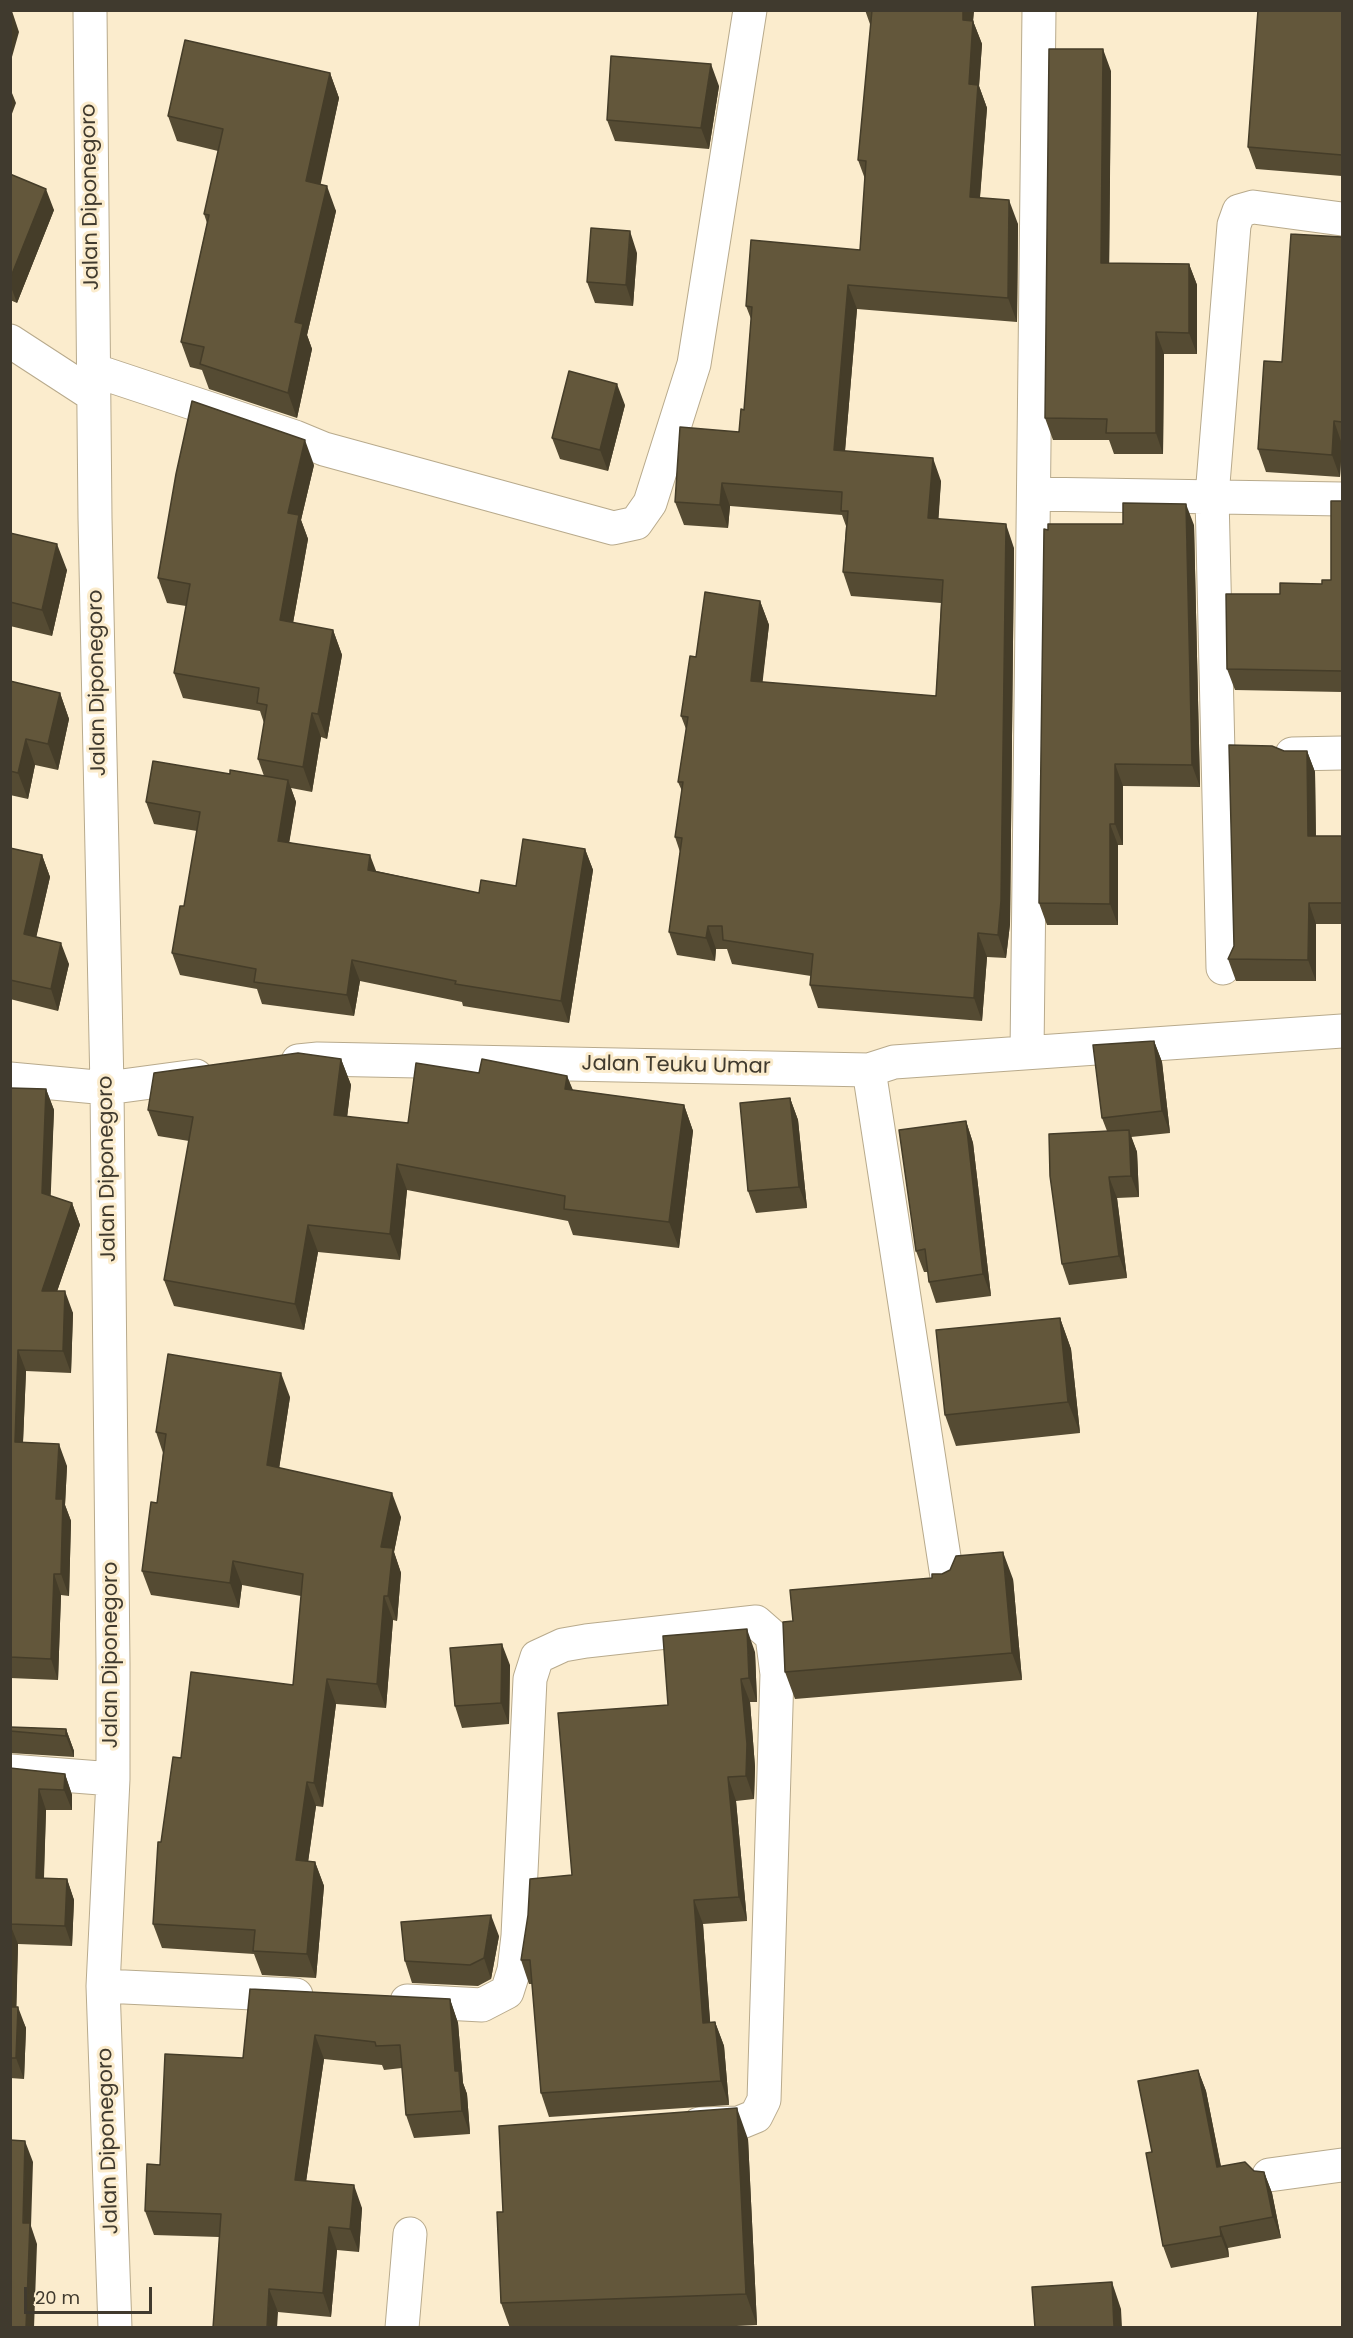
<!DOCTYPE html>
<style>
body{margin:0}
#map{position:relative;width:1353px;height:2338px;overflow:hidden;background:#fbeccd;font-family:Poppins,sans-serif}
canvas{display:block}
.frame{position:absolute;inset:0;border:12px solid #403a2e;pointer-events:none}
.scale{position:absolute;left:24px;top:2287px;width:128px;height:27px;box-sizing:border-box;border:3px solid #403a2e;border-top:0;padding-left:8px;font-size:18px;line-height:21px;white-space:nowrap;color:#403a2e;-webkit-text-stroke:4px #fbeccd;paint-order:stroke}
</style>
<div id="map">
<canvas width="1353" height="2338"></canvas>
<div class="frame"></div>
<div class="scale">20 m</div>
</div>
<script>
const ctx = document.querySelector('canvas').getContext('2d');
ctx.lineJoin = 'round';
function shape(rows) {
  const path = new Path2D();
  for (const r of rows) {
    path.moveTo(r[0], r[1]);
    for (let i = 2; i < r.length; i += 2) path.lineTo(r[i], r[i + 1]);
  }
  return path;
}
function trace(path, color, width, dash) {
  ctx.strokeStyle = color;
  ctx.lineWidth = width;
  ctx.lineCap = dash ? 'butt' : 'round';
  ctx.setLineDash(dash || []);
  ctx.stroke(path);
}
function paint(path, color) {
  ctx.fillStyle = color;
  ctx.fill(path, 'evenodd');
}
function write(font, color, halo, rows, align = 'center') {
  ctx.font = font + ' Poppins,sans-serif';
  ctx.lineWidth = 6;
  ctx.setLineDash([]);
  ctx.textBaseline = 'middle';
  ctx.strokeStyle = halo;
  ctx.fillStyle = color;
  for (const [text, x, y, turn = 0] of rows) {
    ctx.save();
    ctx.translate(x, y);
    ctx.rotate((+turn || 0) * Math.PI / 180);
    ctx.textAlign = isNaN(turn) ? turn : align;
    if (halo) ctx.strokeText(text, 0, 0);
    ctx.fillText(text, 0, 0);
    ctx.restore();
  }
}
const minor = shape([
 [90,10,95,518,107,1088,113,1663,113,1779,103,1986,115,2328],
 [10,341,93,395],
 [93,370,295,437,324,449,613,528,636,523,650,503,694,364,750,10],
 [1034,494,1342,499],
 [1292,754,1342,753],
 [1223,968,1212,496,1234,225,1239,211,1253,207,1342,219],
 [1027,1052,1039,10],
 [298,1061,318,1059,869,1070,894,1062,1342,1031],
 [869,1070,948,1583],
 [10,1079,107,1088,196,1076],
 [10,1771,113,1779],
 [103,1986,296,1995],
 [407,2001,482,2005,507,1992,514,1970,518,1936,530,1679,537,1657,563,1645,586,1641,756,1622,772,1636,777,1674,764,2100,756,2116,739,2123,699,2124],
 [1269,2175,1342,2165],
 [402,2328,410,2234]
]);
const wall = shape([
 [865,10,974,10,973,21,982,44,979,86,987,108,980,198,1018,224,1017,322,857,309,845,451,941,481,938,519,1014,548,1010,924,1006,958,987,957,982,1021,818,1008,810,985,811,976,732,964,727,949,716,949,715,961,677,955,669,932,680,852,675,837,682,791,678,782,686,729,681,716,696,657,760,601,769,625,762,682,936,696,941,603,851,596,843,572,846,526,842,515,730,506,728,528,684,525,675,502,739,432,744,410,751,319,746,306,860,250,865,179,858,160,871,27],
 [1342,10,1342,176,1256,169,1248,147],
 [1111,71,1109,263,1189,264,1197,285,1197,354,1164,354,1163,454,1114,454,1109,440,1053,440,1045,418],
 [330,73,339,98,320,184,336,211,307,335,312,349,297,418,209,389,202,370,190,367,181,342,207,223,204,214,218,151,177,141,168,116],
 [719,86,709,149,615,141,607,120],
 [10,174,54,210,17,303,10,300],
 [1342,237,1342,444,1340,477,1266,472,1258,449],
 [637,253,633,306,595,303,587,282],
 [625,405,608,471,560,459,552,438],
 [314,465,301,520,308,539,293,623,333,630,342,655,327,739,321,737,312,792,291,788,296,802,289,842,376,871,479,893,516,886,585,849,593,870,569,1023,463,1006,462,1002,360,981,354,1016,262,1004,257,989,180,975,172,953,184,906,197,831,154,824,146,802,230,774,264,776,258,759,264,723,260,711,183,698,174,673,186,606,167,603,158,578],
 [1342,501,1342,692,1235,690,1227,669,1280,594,1322,584,1331,580],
 [1194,525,1200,787,1123,786,1123,845,1118,845,1118,925,1047,925,1039,903],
 [10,533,67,570,52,636,10,626],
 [10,681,60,693,69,719,58,770,35,765,28,799,10,795],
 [1284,751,1307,751,1315,772,1316,836,1342,836,1342,924,1316,924,1316,981,1236,981,1228,959,1234,946],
 [10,848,42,855,50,877,36,937,69,964,58,1011,10,999],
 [1154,1041,1162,1062,1170,1133,1131,1137,1137,1152,1139,1197,1117,1198,1127,1278,1069,1285,1062,1264,1107,1131,1102,1118],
 [341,1059,351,1085,347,1117,408,1123,479,1073,567,1076,573,1090,684,1105,693,1131,679,1248,573,1235,568,1221,407,1190,400,1260,318,1252,304,1330,174,1306,164,1280,189,1141,158,1136,148,1110],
 [10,1088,46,1089,54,1110,50,1196,72,1203,80,1225,57,1291,73,1313,71,1373,26,1371,23,1443,67,1466,65,1505,71,1521,69,1596,61,1595,58,1680,10,1678],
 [790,1098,798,1120,807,1208,756,1213,748,1191],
 [966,1121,973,1143,991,1296,936,1303,929,1282,928,1272,924,1272,916,1251],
 [1060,1318,1071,1349,1080,1433,956,1446,945,1415],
 [290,1397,279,1468,401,1517,394,1552,401,1573,397,1621,393,1620,386,1708,336,1704,323,1807,316,1806,308,1861,315,1862,324,1886,316,1978,262,1975,254,1954,162,1948,153,1924,161,1842,181,1758,293,1685,301,1596,242,1585,239,1608,151,1595,142,1571,157,1503,163,1453,156,1432],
 [1013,1579,1022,1680,795,1699,785,1672,793,1621],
 [755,1652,757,1702,750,1702,755,1767,754,1799,736,1801,747,1921,703,1924,710,2023,715,2022,724,2046,729,2105,549,2117,541,2093,532,1984,529,1984,521,1960,572,1875,668,1705],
 [510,1665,509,1724,462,1728,455,1706],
 [10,1727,66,1729,74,1751,74,1757,10,1753],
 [10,1768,65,1774,72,1795,72,1810,46,1810,44,1878,67,1879,74,1900,72,1946,18,1944,16,2007,26,2028,24,2079,10,2078],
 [499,1936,491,1979,478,1986,412,1983,405,1961],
 [250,1989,450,1999,458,2023,463,2083,467,2094,470,2134,414,2138,406,2115,402,2068,384,2070,382,2065,324,2059,306,2181,362,2208,359,2252,337,2250,331,2317,278,2312,219,2237,154,2235,145,2211,160,2165,243,2058],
 [1198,2070,1206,2091,1221,2166,1264,2172,1272,2193,1281,2238,1228,2248,1229,2257,1171,2268,1163,2246,1152,2152],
 [748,2139,757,2325,696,2328,510,2328,501,2303,503,2212]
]);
const shadedWall = shape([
 [963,10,974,10,971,43,963,20],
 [12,11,19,32,10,64,10,15],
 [973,21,982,44,979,86,987,108,978,220,970,197,969,84],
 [1103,49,1111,71,1109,284,1101,263],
 [711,64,719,86,709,149,701,128],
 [330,73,339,98,316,206,306,181],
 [10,88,16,103,10,119],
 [327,186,336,211,307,335,312,349,297,418,288,393,295,322],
 [46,189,54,210,17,303,10,284,10,279],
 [1009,200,1018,224,1017,322,1008,298],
 [630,231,637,253,633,306,626,285],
 [1189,264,1197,285,1197,354,1189,333],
 [848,285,857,309,843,474,834,450],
 [1156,332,1164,354,1163,454,1156,433],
 [617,384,625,405,608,471,600,450],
 [1334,421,1342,444,1340,477,1332,455],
 [305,440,314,465,301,520,308,539,289,645,280,620,288,513],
 [933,458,941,481,937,542,928,518],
 [722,483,730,506,728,528,720,505],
 [1186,504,1194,525,1200,787,1192,765],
 [1006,524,1014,548,1010,924,1006,958,998,935],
 [57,544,67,570,52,636,42,610],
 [760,601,769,625,760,705,751,681],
 [333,630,342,655,327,739,318,714],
 [60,693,69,719,58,770,48,744],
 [312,713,321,737,312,792,303,767],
 [26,739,35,765,28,799,18,773],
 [1307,751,1315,772,1316,857,1308,836],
 [1115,764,1123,786,1123,845,1115,824],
 [288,780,296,802,286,862,278,841],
 [1110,824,1118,845,1118,925,1110,904],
 [585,849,593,870,569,1023,561,1001],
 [42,855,50,877,32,956,24,934],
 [370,855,378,876,368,870],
 [1309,903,1316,924,1316,981,1308,960],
 [708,926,716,949,715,961,706,938],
 [978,933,987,957,982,1021,974,998],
 [61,943,69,964,58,1011,51,989],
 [352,960,360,981,354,1016,347,995],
 [1154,1041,1162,1062,1170,1133,1162,1111],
 [341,1059,351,1085,344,1142,334,1115],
 [567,1076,577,1102,565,1089],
 [46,1089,54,1110,50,1215,42,1193],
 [790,1098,798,1120,807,1208,799,1187],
 [684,1105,693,1131,679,1248,669,1222],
 [966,1121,973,1143,991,1296,983,1274],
 [1129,1130,1137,1152,1139,1197,1131,1176],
 [397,1164,407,1190,400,1260,390,1234],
 [1109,1177,1117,1198,1127,1278,1119,1256],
 [72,1203,80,1225,50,1312,42,1291],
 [308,1225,318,1252,304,1330,295,1304],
 [65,1291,73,1313,71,1373,63,1351],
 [1060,1318,1071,1349,1080,1433,1068,1402],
 [18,1350,26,1371,22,1464,15,1442],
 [281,1373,290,1397,276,1489,267,1465],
 [59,1444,67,1466,65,1505,71,1521,69,1596,61,1574,56,1499],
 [392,1493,401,1517,394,1552,401,1573,397,1621,388,1596,381,1547],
 [1003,1552,1013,1579,1022,1680,1012,1653],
 [233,1561,242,1585,239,1608,230,1583],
 [54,1574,61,1595,58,1680,51,1659],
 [384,1596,393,1620,386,1708,377,1684],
 [747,1629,755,1652,757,1702,749,1678],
 [502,1644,510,1665,509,1724,501,1703],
 [327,1679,336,1704,323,1807,314,1783],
 [741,1679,750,1702,755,1767,754,1799,746,1776],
 [66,1729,74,1751,74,1757,66,1736],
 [65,1774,72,1795,72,1810,64,1790],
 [728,1777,736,1801,747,1921,739,1897],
 [307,1782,316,1806,305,1884,296,1860],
 [39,1789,46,1810,43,1899,36,1878],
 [315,1862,324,1886,316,1978,307,1954],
 [67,1879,74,1900,72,1946,65,1926],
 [694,1900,703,1924,712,2047,703,2023],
 [491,1915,499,1936,491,1979,484,1958],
 [10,1924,18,1944,16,2027,10,2013],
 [450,1999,458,2023,463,2083,467,2094,470,2134,462,2111,455,2071],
 [18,2007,26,2028,24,2079,16,2058],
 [715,2022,724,2046,729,2105,721,2081],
 [315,2035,324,2059,303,2203,295,2180],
 [1198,2070,1206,2091,1225,2188,1217,2167],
 [737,2108,748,2139,757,2325,746,2294],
 [25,2141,33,2162,31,2226,37,2244,34,2328,26,2328,23,2223],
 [1264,2172,1272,2193,1281,2238,1273,2217],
 [354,2185,362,2208,359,2252,350,2229],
 [329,2227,337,2250,331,2317,323,2293],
 [1220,2227,1228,2248,1229,2257,1221,2236],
 [1112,2282,1121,2309,1122,2328,1114,2328],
 [269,2289,278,2312,277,2328,267,2328]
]);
const building = shape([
 [872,10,963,10,963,20,973,21,969,84,978,85,970,197,1009,200,1008,298,848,285,834,450,933,458,928,518,1006,524,1001,901,998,935,978,933,974,998,810,985,813,954,723,940,722,926,708,926,706,938,669,932,682,838,675,837,683,782,678,782,688,717,681,716,690,656,696,657,705,592,760,601,751,681,936,696,943,580,843,572,848,511,841,511,842,492,722,483,720,505,675,502,680,427,739,432,741,409,744,410,752,307,746,306,751,240,860,250,866,161,858,160,872,10],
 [1258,10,1342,10,1342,155,1248,147,1258,10],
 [185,40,330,73,306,181,327,186,295,322,303,324,288,393,200,364,204,347,181,342,209,215,204,214,223,129,168,116,185,40],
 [1049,49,1103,49,1101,263,1189,264,1189,333,1156,332,1156,433,1106,433,1107,419,1045,418,1049,49],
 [611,56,711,64,701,128,607,120,611,56],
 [10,174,46,189,10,279,10,174],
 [591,228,630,231,626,285,587,282,591,228],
 [1291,234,1342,237,1342,422,1334,421,1332,455,1258,449,1264,361,1282,362,1291,234],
 [569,371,617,384,600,450,552,438,569,371],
 [192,401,305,440,288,513,299,515,280,620,333,630,318,714,312,713,303,767,258,759,267,705,257,703,259,688,174,673,190,584,158,578,176,474,192,401],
 [1331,501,1342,501,1342,671,1227,669,1226,594,1280,594,1280,583,1322,584,1322,580,1331,580,1331,501],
 [1123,503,1186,504,1192,765,1115,764,1115,824,1110,824,1110,904,1039,903,1044,529,1048,530,1048,524,1123,524,1123,503],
 [10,533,57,544,42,610,10,602,10,533],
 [10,681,60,693,48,744,26,739,18,773,10,771,10,681],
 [1229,745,1272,746,1284,751,1307,751,1308,836,1342,836,1342,903,1309,903,1308,960,1228,959,1234,946,1229,745],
 [153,761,230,774,230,770,288,780,278,841,370,855,368,870,479,893,481,880,516,886,523,839,585,849,561,1001,455,984,456,981,352,960,347,995,254,982,256,969,172,953,180,906,184,906,200,812,146,802,153,761],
 [10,848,42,855,24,934,61,943,51,989,10,980,10,848],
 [1154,1041,1162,1111,1102,1118,1093,1045,1154,1041],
 [298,1053,341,1059,334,1115,408,1123,416,1063,479,1073,482,1059,567,1076,565,1089,684,1105,669,1222,564,1209,565,1196,397,1164,390,1234,308,1225,295,1304,164,1280,193,1117,148,1110,154,1073,298,1053],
 [10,1088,46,1089,42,1193,72,1203,42,1291,65,1291,63,1351,18,1350,15,1442,59,1444,56,1499,63,1499,61,1574,54,1574,51,1659,10,1657,10,1088],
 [790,1098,799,1187,748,1191,740,1103,790,1098],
 [966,1121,983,1274,929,1282,925,1249,916,1251,899,1130,966,1121],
 [1129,1130,1131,1176,1109,1177,1119,1256,1062,1264,1050,1176,1049,1134,1129,1130],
 [1060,1318,1068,1402,945,1415,936,1330,1060,1318],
 [168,1354,281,1373,267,1465,392,1493,381,1547,393,1548,388,1596,384,1596,377,1684,327,1679,314,1783,307,1782,296,1860,315,1862,307,1954,253,1951,255,1930,153,1924,158,1842,161,1842,173,1757,181,1758,191,1672,293,1685,303,1574,233,1561,230,1583,142,1571,151,1502,157,1503,166,1434,156,1432,168,1354],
 [1003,1552,1012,1653,785,1672,783,1622,793,1621,790,1590,932,1578,932,1574,942,1574,950,1570,956,1556,1003,1552],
 [747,1629,749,1678,741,1679,747,1744,746,1776,728,1777,739,1897,694,1900,703,2023,715,2022,721,2081,541,2093,530,1960,521,1960,528,1915,530,1879,572,1875,558,1713,668,1705,663,1636,747,1629],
 [502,1644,501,1703,455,1706,450,1648,502,1644],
 [10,1727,66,1729,66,1736,10,1731,10,1727],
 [10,1768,65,1774,64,1790,39,1789,36,1878,67,1879,65,1926,10,1924,10,1768],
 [491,1915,484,1958,470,1965,405,1961,401,1922,491,1915],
 [250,1989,450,1999,455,2071,459,2071,462,2111,406,2115,400,2045,376,2046,375,2042,315,2035,295,2180,354,2185,350,2229,329,2227,323,2293,269,2289,267,2328,213,2328,221,2214,145,2211,147,2164,160,2165,165,2054,243,2058,250,1989],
 [10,2007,18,2007,16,2058,10,2058,10,2007],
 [1198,2070,1217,2167,1245,2162,1254,2171,1264,2172,1273,2217,1220,2227,1221,2236,1163,2246,1146,2153,1152,2152,1138,2081,1198,2070],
 [737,2108,746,2294,501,2303,497,2212,503,2212,499,2126,737,2108],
 [10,2140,25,2141,23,2223,30,2223,26,2328,10,2328,10,2140],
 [1112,2282,1114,2328,1035,2328,1032,2287,1112,2282]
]);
const streetNames = [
 ["Jalan Diponegoro",91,197,-91],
 ["Jalan Diponegoro",98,683,-91],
 ["Jalan Teuku Umar",676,1066,1],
 ["Jalan Diponegoro",108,1169,-91],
 ["Jalan Diponegoro",112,1655,-90],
 ["Jalan Diponegoro",109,2141,-92]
];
trace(minor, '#b8aa8c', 35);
trace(minor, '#fff', 33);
paint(wall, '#554b33');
paint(shadedWall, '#453d29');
paint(building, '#63573b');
trace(building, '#453d29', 1.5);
write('21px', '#403a2e', '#fbeccd', streetNames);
</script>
